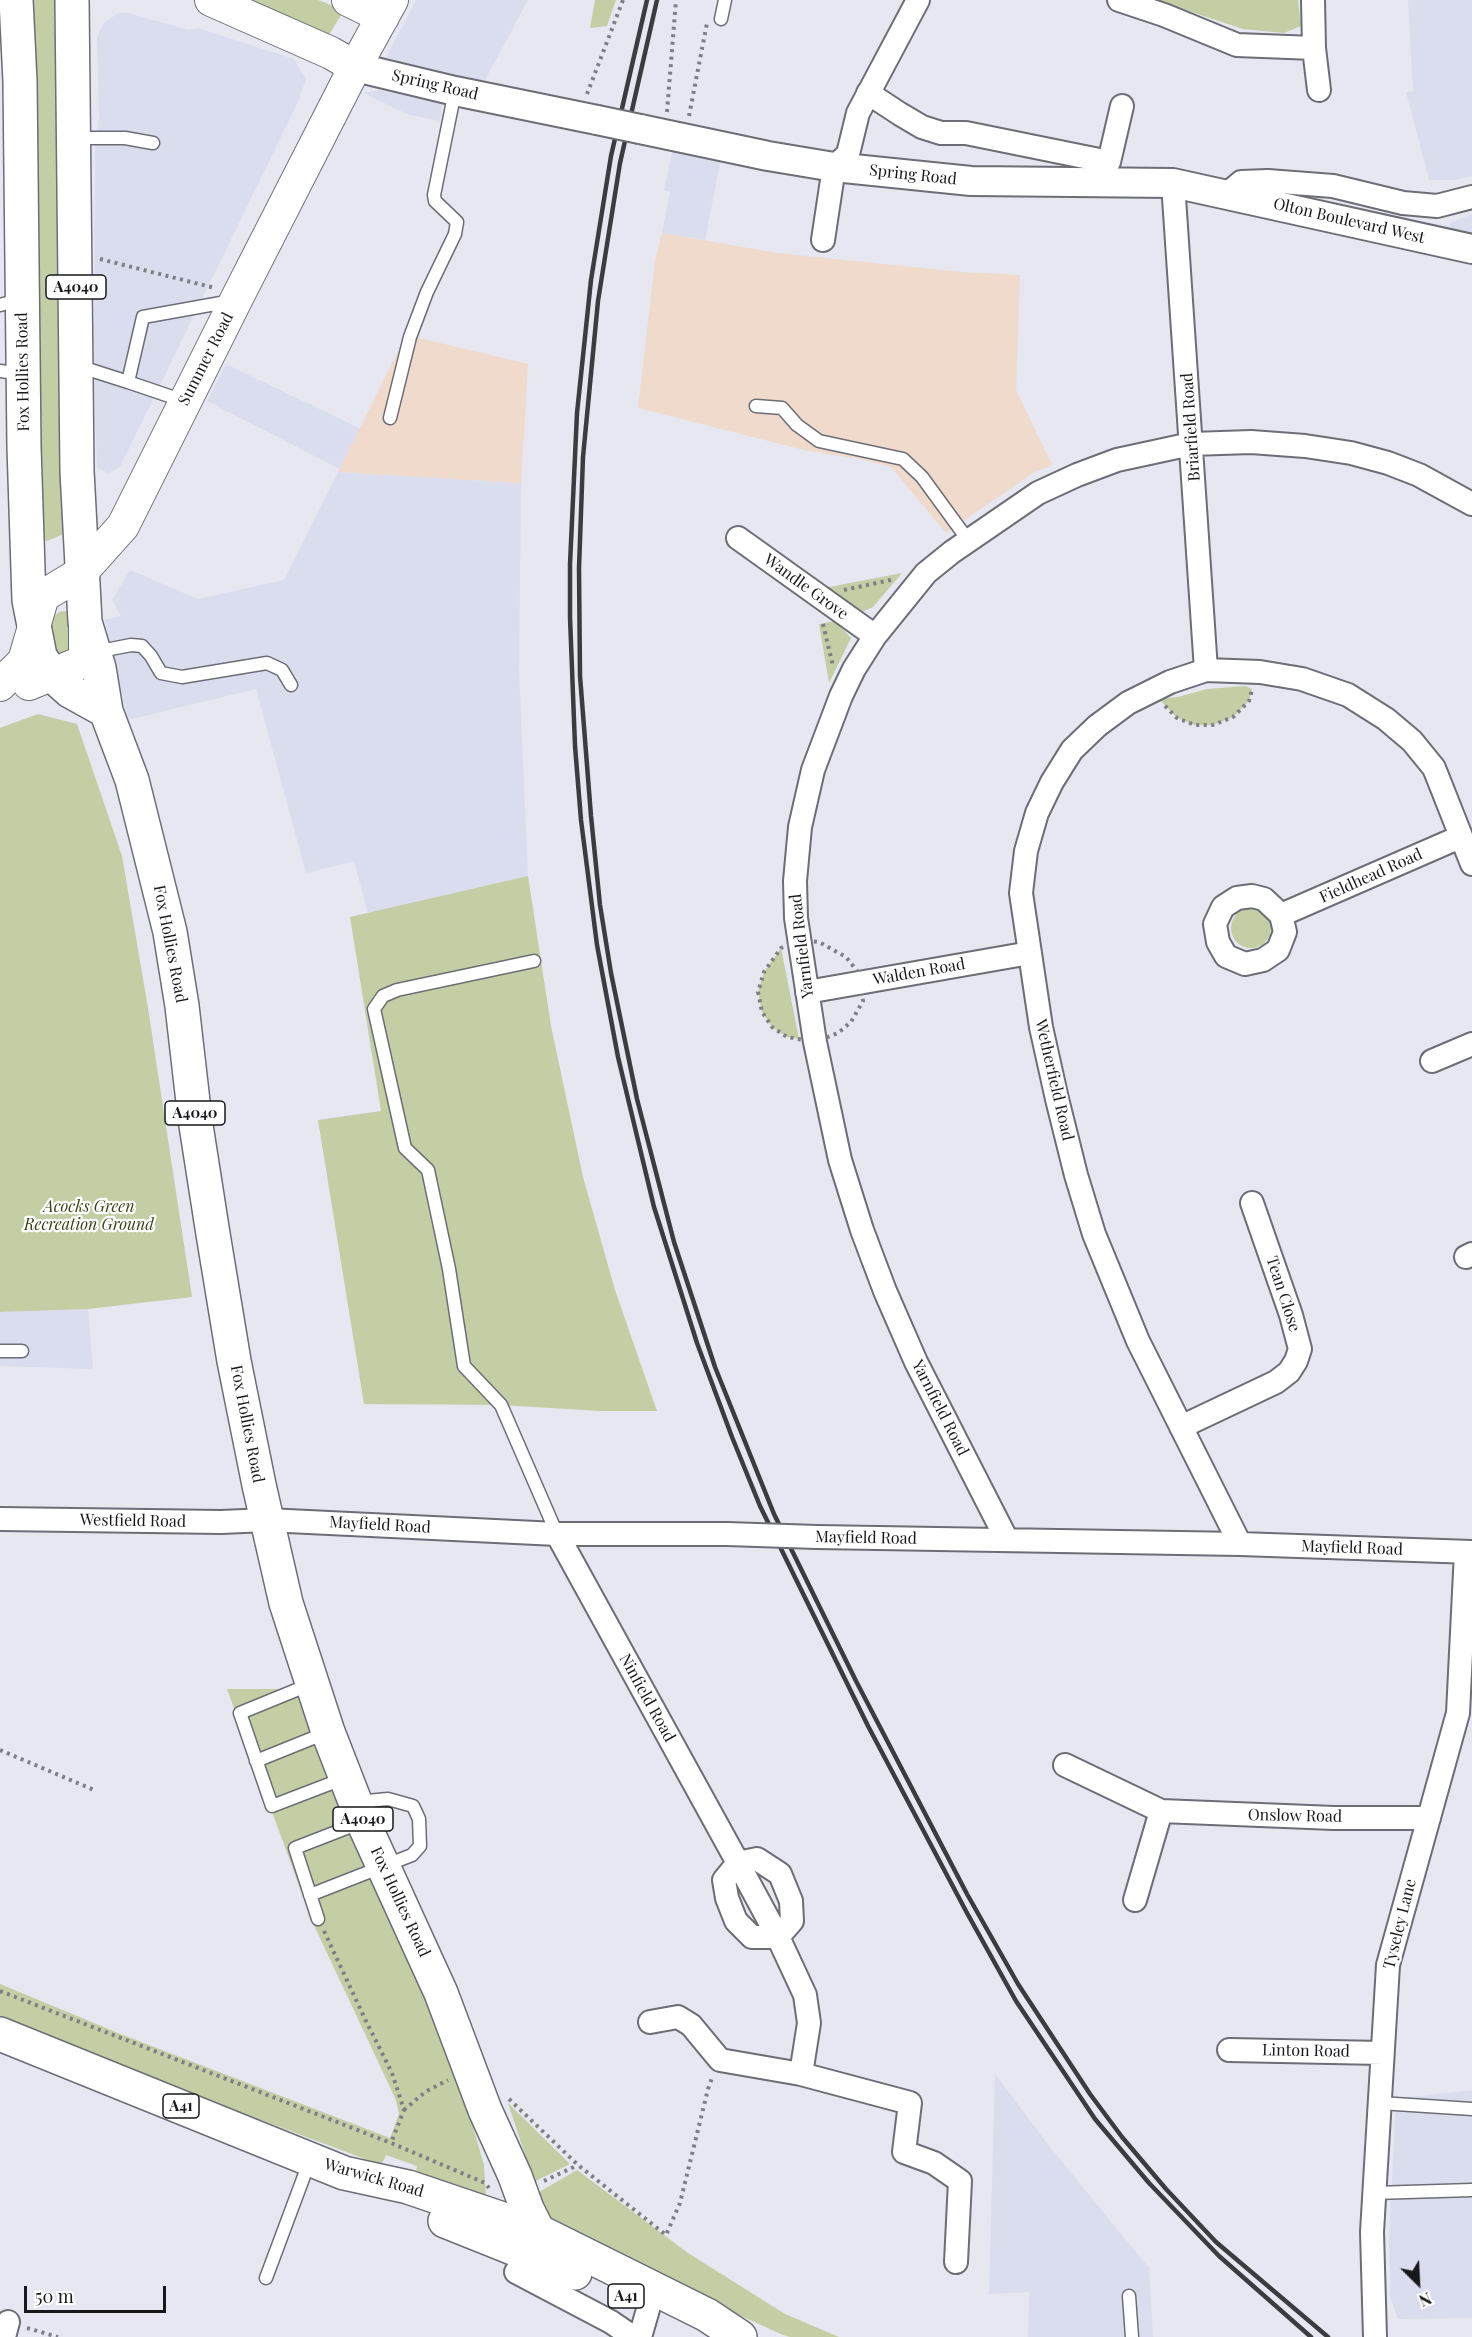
<!DOCTYPE html>
<style>
body{margin:0}
#map{position:relative;width:1472px;height:2337px;overflow:hidden;background:#e6e7f1;font-family:"Playfair Display",serif}
canvas{display:block}
.north{position:absolute;left:1388px;top:2253px;width:60px;height:60px;-webkit-text-stroke:4px #fff;paint-order:stroke;rotate:156deg;font-size:16px;font-weight:700;line-height:24px;text-align:center;color:#17181b}
.north::after{content:'';display:block;margin:auto;width:21px;height:27px;background:#17181b;clip-path:polygon(50% 0,100% 100%,50% 72%,0 100%)}
.scale{position:absolute;left:24px;top:2286px;width:142px;height:27px;box-sizing:border-box;border:3px solid #17181b;border-top:0;padding-left:8px;font-size:18px;line-height:21px;white-space:nowrap;color:#17181b;-webkit-text-stroke:4px #fff;paint-order:stroke}
</style>
<div id="map">
<canvas width="1472" height="2337"></canvas>
<div class="north">N</div>
<div class="scale">50 m</div>
</div>
<script>
const ctx = document.querySelector('canvas').getContext('2d');
ctx.lineJoin = 'round';
function paint(path, color) {
  ctx.fillStyle = color;
  ctx.fill(path, 'evenodd');
}
function shape(rows) {
  const path = new Path2D();
  for (const r of rows) {
    if (r.length === 3) {
      path.moveTo(r[0] + r[2], r[1]);
      path.arc(r[0], r[1], r[2], 0, 2 * Math.PI);
      continue;
    }
    path.moveTo(r[0], r[1]);
    for (let i = 2; i < r.length; i += 2) path.lineTo(r[i], r[i + 1]);
  }
  return path;
}
function trace(path, color, width, dash) {
  ctx.strokeStyle = color;
  ctx.lineWidth = width;
  ctx.lineCap = dash ? 'butt' : 'round';
  ctx.setLineDash(dash || []);
  ctx.stroke(path);
}
function write(font, color, halo, rows, align = 'center') {
  ctx.font = font + ' "Playfair Display",serif';
  ctx.lineWidth = 4.5;
  ctx.setLineDash([]);
  ctx.textBaseline = 'middle';
  ctx.strokeStyle = halo;
  ctx.fillStyle = color;
  for (const [text, x, y, turn = 0] of rows) {
    ctx.save();
    ctx.translate(x, y);
    ctx.rotate((+turn || 0) * Math.PI / 180);
    ctx.textAlign = isNaN(turn) ? turn : align;
    if (halo) ctx.strokeText(text, 0, 0);
    ctx.fillText(text, 0, 0);
    ctx.restore();
  }
}
const built = shape([
 [416,0,528,0,484,82,446,77,395,65,387,56],
 [1408,0,1472,0,1472,176,1455,180,1429,180,1406,92,1413,91],
 [118,13,128,13,189,30,198,28,294,59,306,79,298,102,120,467,109,473,97,468,94,379,95,150,99,118,97,37,103,24],
 [378,90,442,104,440,121,407,114,364,93],
 [673,148,721,158,705,240,662,233,670,192,664,190],
 [1472,214,1472,236,1452,233,1450,223],
 [226,364,361,429,340,469,207,401],
 [338,472,521,483,519,670,528,876,368,914,354,861,306,873,256,689,128,720,105,620,121,616,112,600,130,570,198,599,284,580],
 [88,1309,93,1369,0,1366,0,1312],
 [995,2074,1050,2147,1149,2268,1153,2337,1028,2337,1029,2292,989,2294],
 [1472,2090,1472,2318,1398,2319,1391,2299,1389,2239,1396,2099]
]);
const education = shape([
 [662,233,777,253,962,272,1020,275,1016,390,1052,465,1033,473,946,533,891,467,861,459,808,451,638,408,655,261],
 [406,335,528,364,521,483,338,472]
]);
const green = shape([
 [28,0,58,0,71,531,47,541,39,536],
 [243,0,318,0,344,10,329,35],
 [595,0,616,0,607,26,590,28],
 [1155,0,1298,0,1301,26,1284,33,1243,29],
 [902,573,873,607,864,611,853,608,824,588],
 [65,611,71,614,78,652,59,656,52,646,50,620,59,612],
 [835,621,851,638,829,683,819,624],
 [1245,686,1252,689,1249,701,1233,717,1213,725,1195,725,1177,718,1159,699,1178,697,1207,689],
 [38,714,77,724,122,856,148,1008,192,1297,88,1309,0,1312,0,728],
 [528,876,551,1026,583,1177,615,1290,657,1411,600,1411,501,1405,364,1404,318,1120,381,1111,350,917],
 [1251,928,20],
 [781,948,799,1039,787,1037,772,1027,762,1012,758,992,764,972],
 [227,1689,298,1689,458,2075,484,2165,486,2196,482,2200,415,2176,417,2166,386,2155,381,2165,189,2093,0,2018,0,1984,118,2033,390,2138,399,2114,396,2100,312,1921],
 [508,2103,570,2164,534,2182],
 [577,2170,688,2253,785,2314,839,2337,790,2337,783,2335,569,2238,541,2208,536,2196,539,2192]
]);
const path = shape([
 [587,94,623,0],
 [667,112,676,0],
 [689,116,707,23],
 [100,259,215,288],
 [844,590,895,579],
 [823,624,833,666],
 [1165,706,1177,718,1195,725,1213,725,1233,717,1249,701,1252,690],
 [799,940,819,942,846,957,858,972,860,982,863,1001,851,1022,838,1033,815,1042,787,1037,772,1027,762,1012,758,992,764,972,781,948,799,940],
 [0,1750,94,1790],
 [324,1931,364,2017,392,2073,404,2110,391,2143,485,2183,489,2188],
 [0,1991,391,2143],
 [509,2099,578,2165,666,2235,680,2203,708,2089,712,2078],
 [404,2110,425,2092,448,2080],
 [544,2181,578,2165],
 [27,2328,58,2337]
]);
const service = shape([
 [721,19,725,0],
 [76,138,125,138,153,143],
 [0,305,21,299],
 [78,366,128,382],
 [0,371,23,374],
 [184,401,128,382,143,317,232,301],
 [756,406,782,408,797,425,819,441,903,459,922,477,968,540],
 [390,418,410,337,427,292,455,234,457,222,435,201,434,195,455,91],
 [95,652,131,645,142,646,151,656,161,673,182,677,267,663,282,670,291,685],
 [534,961,397,990,383,996,374,1009,405,1148,428,1170,449,1269,464,1366,501,1405,557,1534],
 [0,1351,22,1351],
 [311,1684,240,1713,272,1806,345,1778],
 [256,1761,328,1732],
 [310,1895,412,1855,420,1846,419,1819,413,1806,388,1799,357,1802],
 [318,1919,295,1848,362,1822],
 [1380,2103,1472,2109],
 [1374,2193,1472,2190],
 [266,2278,310,2160],
 [1129,2296,1132,2337]
]);
const minor = shape([
 [1119,0,1164,15,1237,45,1314,48],
 [1313,0,1314,48,1319,90],
 [868,93,900,114,922,127,941,133,966,133,1109,162,1122,106],
 [1173,183,1206,670],
 [1227,194,1241,182,1268,181,1333,186,1403,203,1437,206,1472,197],
 [823,240,834,167,848,154,858,113,918,0],
 [738,538,875,636],
 [1281,915,1264,899,1252,896,1237,898,1223,907,1215,924,1218,942,1226,956,1245,964,1263,960,1278,950,1285,932,1281,915,1460,837],
 [807,992,1030,953],
 [1432,1061,1472,1044],
 [1466,1257,1472,1254],
 [1181,1427,1276,1382,1289,1372,1296,1361,1300,1349,1291,1315,1252,1203],
 [0,1519,221,1522,267,1520,557,1534,727,1534],
 [557,1534,738,1863,778,1937,752,1937,736,1921,727,1898,724,1880,738,1863,757,1859,780,1874,791,1901,792,1921,778,1937,805,1995,809,2023,801,2074,720,2060,691,2025,678,2017,650,2022],
 [817,1537,1240,1544,1472,1552],
 [1007,1540,916,1362,885,1291,862,1230,840,1160,815,1042,796,918,795,881,800,827,813,770,841,696,854,669,875,636,926,573,952,552,1038,493,1077,475,1117,460,1191,444,1251,442,1305,446,1351,453,1388,463,1419,475,1472,504],
 [1240,1544,1138,1341,1094,1234,1076,1175,1057,1099,1041,1027,1021,893,1026,851,1037,813,1052,782,1072,750,1097,726,1128,703,1170,682,1206,670,1260,672,1302,679,1348,695,1386,719,1412,741,1434,768,1472,864],
 [1065,1765,1161,1811,1334,1818,1429,1818],
 [1135,1900,1161,1811],
 [1229,2050,1382,2053],
 [801,2074,910,2103,904,2152,934,2163,960,2181,956,2262],
 [516,2272,611,2322,633,2337],
 [4,2337,8,2322],
 [640,2337,649,2306],
 [1375,2337,1372,2232,1388,1965,1458,1713,1466,1552]
]);
const tertiary = shape([
 [355,67,455,91,597,120],
 [640,129,768,156,834,167,971,181,1173,183,1472,249]
]);
const secondary = shape([
 [211,0,331,53,355,67],
 [348,0,383,17],
 [29,684,82,662,85,653,85,623],
 [0,685,24,661,43,596,81,573,123,526,239,294,355,67,392,0]
]);
const primary = shape([
 [16,0,20,81,24,447,29,600,40,656,51,674,70,691,106,711],
 [72,0,77,471,85,622,99,668,106,711,132,780,170,932,182,1006,195,1119,213,1234,234,1361,259,1485,286,1603,328,1732,363,1822,441,1993,485,2110,515,2176,527,2209,538,2231]
]);
const trunk = shape([
 [0,2034,344,2173,408,2187,538,2231,707,2315,740,2337],
 [445,2221,575,2273]
]);
const rail = shape([
 [647,0,611,156,591,280,577,413,570,564,570,617,575,746,581,820,597,945,618,1057,654,1207,697,1343,732,1437,760,1506,868,1726,967,1913,1016,2001,1095,2119,1149,2183,1219,2256,1311,2337],
 [657,0,620,163,598,301,583,457,579,568,580,676,591,816,600,905,611,973,637,1099,674,1242,715,1367,774,1514,856,1681,967,1894,1018,1984,1090,2094,1122,2137,1166,2189,1216,2242,1328,2337]
]);
const minorBridge = shape([
 [727,1534,817,1537]
]);
const tertiaryBridge = shape([
 [597,120,640,129]
]);
const shields = [
 [76,287,60],
 [195,1113,60],
 [363,1819,60],
 [181,2106,36],
 [626,2296,36]
];
const shieldNames = [
 ["A4040",76,287],
 ["A4040",195,1113],
 ["A4040",363,1819],
 ["A41",181,2106],
 ["A41",626,2296]
];
const streetNames = [
 ["Spring Road",435,85,13],
 ["Spring Road",913,175,6],
 ["Olton Boulevard West",1349,221,13],
 ["Summer Road",206,359,-63],
 ["Fox Hollies Road",23,372,-91],
 ["Briarfield Road",1191,427,-94],
 ["Wandle Grove",806,587,36],
 ["Fieldhead Road",1371,876,-24],
 ["Fox Hollies Road",170,944,79],
 ["Yarnfield Road",802,946,-97],
 ["Walden Road",919,972,-10],
 ["Wetherfield Road",1054,1080,77],
 ["Tean Close",1283,1294,72],
 ["Yarnfield Road",940,1408,63],
 ["Fox Hollies Road",247,1424,79],
 ["Westfield Road",133,1521,1],
 ["Mayfield Road",380,1525,3],
 ["Mayfield Road",866,1538,1],
 ["Mayfield Road",1352,1548,2],
 ["Ninfield Road",647,1698,61],
 ["Onslow Road",1295,1816,1],
 ["Fox Hollies Road",400,1902,65],
 ["Tyseley Lane",1400,1924,-76],
 ["Linton Road",1306,2051,1],
 ["Warwick Road",374,2178,16]
];
const parkNames = [
 ["Acocks Green",89,1207],
 ["Recreation Ground",89,1225]
];
paint(built, '#daddee');
paint(education, '#efdacc');
paint(green, '#c4cea5');
trace(service, '#6c6d75', 15);
trace(minor, '#6c6d75', 26);
trace(tertiary, '#6c6d75', 32);
trace(secondary, '#6c6d75', 34);
trace(primary, '#6c6d75', 36);
trace(trunk, '#6c6d75', 36);
trace(path, '#7e7f85', 4, [3, 4.5]);
trace(service, '#fff', 12);
trace(minor, '#fff', 22);
trace(tertiary, '#fff', 28);
trace(secondary, '#fff', 32);
trace(primary, '#fff', 33);
trace(trunk, '#fff', 33);
trace(rail, '#3b3c40', 4.5);
trace(minorBridge, '#6c6d75', 26, []);
trace(tertiaryBridge, '#6c6d75', 32, []);
trace(minorBridge, '#fff', 22);
trace(tertiaryBridge, '#fff', 28);
for (const [x, y, w] of shields) {
  const box = new Path2D();
  box.roundRect(x - w / 2, y - 12, w, 24, 4.5);
  ctx.fillStyle = '#fff';
  ctx.fill(box);
  trace(box, '#17181b', 1.5);
}
write('bold 15px', '#17181b', null, shieldNames);
write('16px', '#17181b', '#fff', streetNames);
write('italic 16px', '#394115', '#fff', parkNames);
</script>
